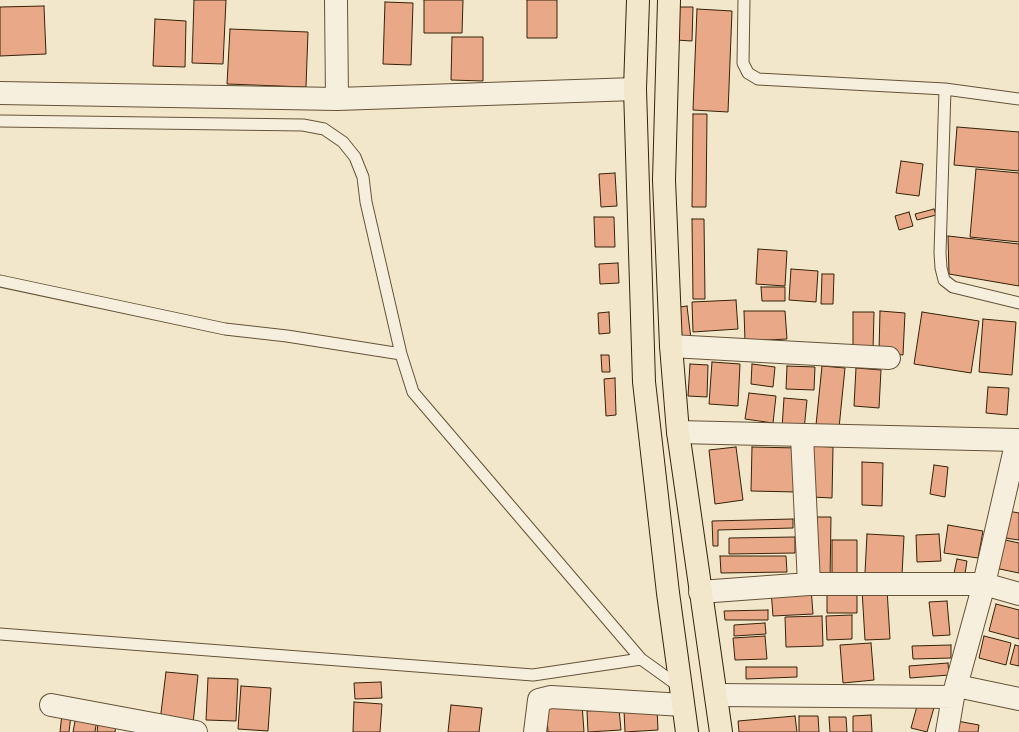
<!DOCTYPE html>
<style>
body{margin:0}
canvas{display:block;background:#f3e7cb}
</style>
<canvas width="1019" height="732"></canvas>
<script>
const ctx = document.querySelector('canvas').getContext('2d');
ctx.lineJoin = 'round';
function paint(path, color) {
  ctx.fillStyle = color;
  ctx.fill(path, 'evenodd');
}
function shape(rows) {
  const path = new Path2D();
  for (const r of rows) {
    path.moveTo(r[0], r[1]);
    for (let i = 2; i < r.length; i += 2) path.lineTo(r[i], r[i + 1]);
  }
  return path;
}
function trace(path, color, width, dash) {
  ctx.strokeStyle = color;
  ctx.lineWidth = width;
  ctx.lineCap = dash ? 'butt' : 'round';
  ctx.setLineDash(dash || []);
  ctx.stroke(path);
}
const building = shape([
 [194,0,226,0,223,64,192,63,194,0],
 [424,0,463,0,462,33,424,33,424,0],
 [527,0,557,0,557,38,527,38,527,0],
 [385,2,413,3,411,65,383,64,385,2],
 [44,6,46,54,0,56,0,7,44,6],
 [678,7,693,7,692,41,676,40,678,7],
 [697,9,732,11,728,112,693,110,697,9],
 [155,19,186,21,185,67,153,66,155,19],
 [230,29,308,32,306,87,227,84,230,29],
 [452,37,483,37,483,81,451,80,452,37],
 [693,114,707,114,706,207,692,207,693,114],
 [957,127,1019,132,1019,171,954,165,957,127],
 [901,161,923,164,919,196,896,193,901,161],
 [976,169,1019,173,1019,242,970,237,976,169],
 [615,173,617,206,601,207,599,174,615,173],
 [934,209,936,215,917,220,915,214,934,209],
 [909,212,913,226,899,230,895,216,909,212],
 [594,217,614,217,615,247,595,247,594,217],
 [692,219,704,219,705,299,693,299,692,219],
 [948,236,1019,244,1019,286,949,274,948,236],
 [758,249,787,251,785,286,756,284,758,249],
 [618,263,619,283,600,284,599,264,618,263],
 [791,269,818,271,816,302,789,300,791,269],
 [822,274,834,274,833,304,821,304,822,274],
 [761,287,785,287,785,301,762,301,761,287],
 [736,300,738,329,693,332,692,302,736,300],
 [687,306,691,339,677,341,673,308,687,306],
 [744,311,785,311,787,339,745,341,744,311],
 [880,311,905,313,903,355,879,352,880,311],
 [609,312,610,333,599,334,598,313,609,312],
 [853,312,874,312,873,351,853,351,853,312],
 [922,312,979,321,971,373,914,364,922,312],
 [983,319,1016,322,1012,375,979,372,983,319],
 [601,355,609,355,610,372,602,372,601,355],
 [712,362,740,364,738,406,709,404,712,362],
 [690,364,708,365,707,397,688,396,690,364],
 [752,364,775,367,773,387,751,384,752,364],
 [787,366,815,367,814,390,786,389,787,366],
 [822,366,845,368,839,428,816,425,822,366],
 [856,368,881,370,879,408,854,406,856,368],
 [615,378,616,415,606,416,604,379,615,378],
 [988,387,1009,388,1007,415,986,413,988,387],
 [749,393,776,396,773,423,745,419,749,393],
 [784,398,807,400,804,430,782,428,784,398],
 [813,446,833,447,832,498,812,497,813,446],
 [736,447,743,500,715,504,709,450,736,447],
 [752,447,798,448,797,492,751,491,752,447],
 [862,462,883,463,882,506,862,505,862,462],
 [934,465,948,467,945,497,930,494,934,465],
 [1002,510,1019,513,1019,540,998,537,1002,510],
 [814,517,831,517,830,581,813,581,814,517],
 [793,519,793,528,718,530,718,546,713,546,712,521,793,519],
 [948,525,983,531,978,558,944,553,948,525],
 [867,534,904,536,902,575,865,573,867,534],
 [939,534,941,561,917,562,916,535,939,534],
 [795,537,795,553,729,554,729,538,795,537],
 [996,538,1019,543,1019,573,990,567,996,538],
 [832,540,857,540,857,574,832,574,832,540],
 [720,556,786,556,787,572,721,573,720,556],
 [957,559,967,561,964,580,953,578,957,559],
 [811,588,813,614,773,616,771,590,811,588],
 [887,589,890,639,865,640,862,590,887,589],
 [827,591,857,591,857,613,827,613,827,591],
 [947,601,950,635,933,636,929,602,947,601],
 [996,604,1019,610,1019,639,989,631,996,604],
 [768,610,768,620,725,620,724,611,768,610],
 [852,615,852,639,827,640,826,616,852,615],
 [822,616,823,646,786,647,785,617,822,616],
 [765,623,766,634,734,636,734,625,765,623],
 [765,636,767,659,735,660,733,638,765,636],
 [984,636,1011,643,1006,665,979,658,984,636],
 [871,643,874,680,843,683,840,645,871,643],
 [951,645,951,658,913,659,912,646,951,645],
 [1015,645,1019,646,1019,666,1010,664,1015,645],
 [948,663,949,675,910,678,909,666,948,663],
 [746,667,797,667,797,677,746,679,746,667],
 [166,672,198,675,193,724,160,721,166,672],
 [208,678,238,679,236,721,206,720,208,678],
 [381,682,382,698,355,699,354,683,381,682],
 [241,686,271,688,268,731,238,729,241,686],
 [919,699,935,704,927,732,911,728,919,699],
 [354,702,382,704,380,732,353,732,354,702],
 [582,704,584,732,548,732,546,706,582,704],
 [451,705,482,708,479,732,448,732,451,705],
 [657,708,658,730,625,732,624,710,657,708],
 [619,709,621,730,588,732,587,711,619,709],
 [62,714,71,715,69,732,60,732,62,714],
 [871,715,872,732,853,732,853,716,871,715],
 [76,716,97,719,95,732,73,732,76,716],
 [795,716,797,732,739,732,738,721,795,716],
 [799,716,818,716,819,732,799,732,799,716],
 [829,717,846,717,847,732,830,732,829,717],
 [957,721,979,725,978,732,955,732,957,721],
 [98,724,116,726,115,732,97,732,98,724]
]);
const service = shape([
 [744,0,743,63,748,73,758,79,945,89,1019,99],
 [945,89,940,253,941,268,944,280,953,287,1019,303],
 [0,121,303,125,324,129,343,142,355,157,363,177,366,202,401,354],
 [0,281,225,329,287,336,401,354,413,392,641,659],
 [0,634,533,675,641,659,680,687]
]);
const minor = shape([
 [336,0,337,99],
 [0,93,337,99,635,89],
 [671,346,889,358],
 [678,432,1017,440,984,584,953,697,947,732],
 [802,436,809,584],
 [700,592,809,584,984,584,1019,594],
 [957,686,1019,699],
 [716,695,953,697],
 [51,705,196,732],
 [535,732,539,700,551,697,683,705]
]);
const primary = shape([
 [638,0,635,89,644,382,668,593,687,732],
 [669,0,664,180,671,346,678,432,721,732]
]);
paint(building, '#e9a989');
trace(building, '#362207', 1);
trace(service, '#655338', 13);
trace(minor, '#655338', 24);
trace(primary, '#362207', 24);
trace(service, '#f7efdd', 11);
trace(minor, '#f7efdd', 22);
trace(primary, '#f3e7cb', 22);
</script>
